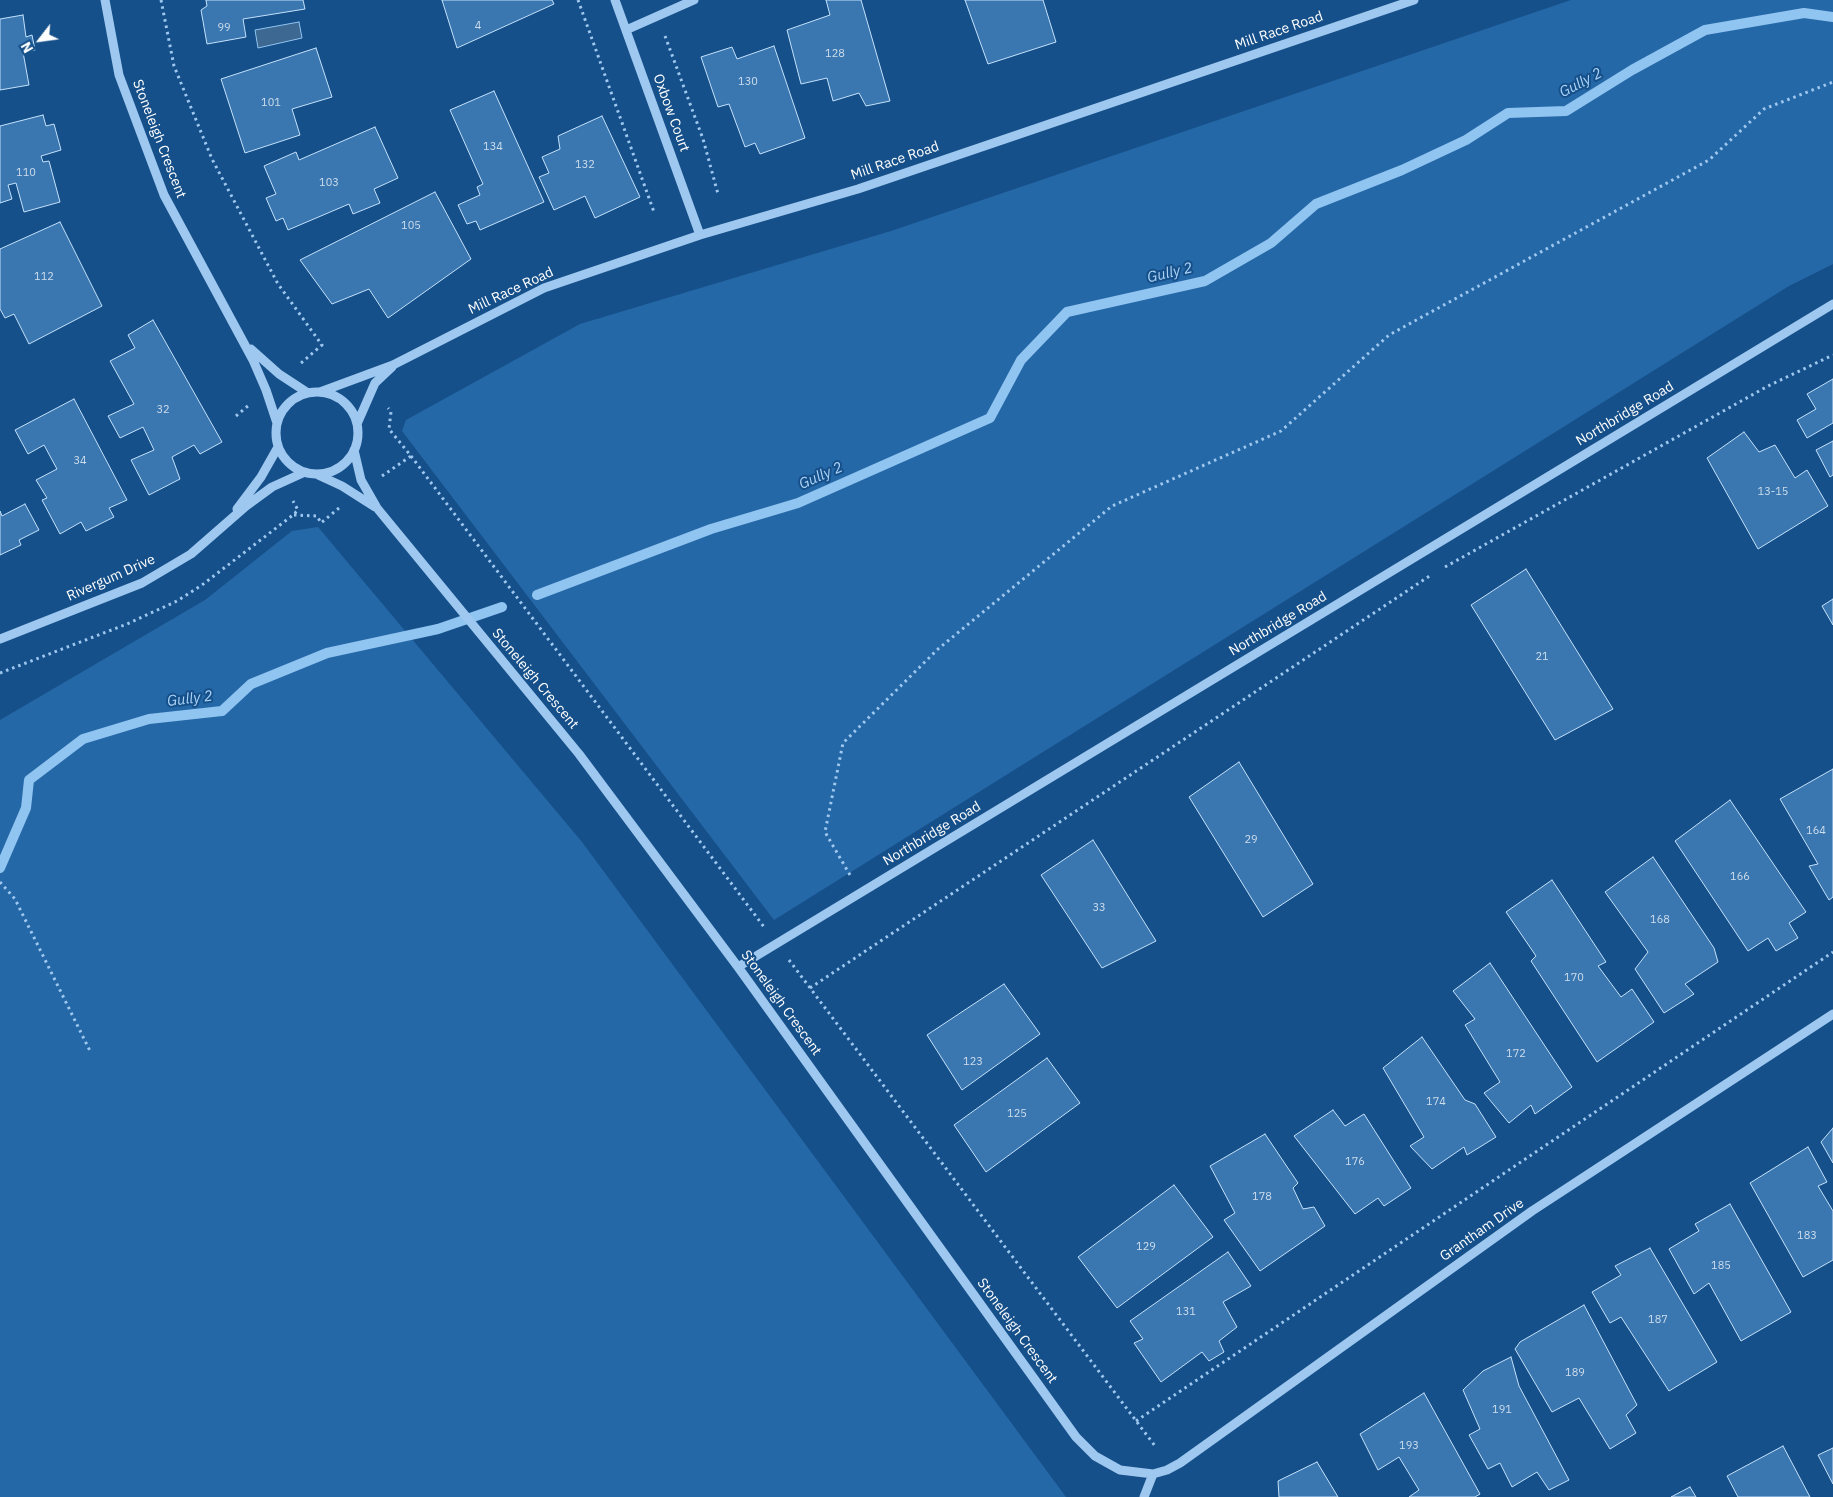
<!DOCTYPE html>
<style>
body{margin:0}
#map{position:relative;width:1833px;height:1497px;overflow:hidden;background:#16508a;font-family:"IBM Plex Sans",sans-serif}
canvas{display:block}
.north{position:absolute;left:15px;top:15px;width:50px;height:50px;-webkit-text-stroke:4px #16508a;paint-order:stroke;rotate:240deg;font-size:14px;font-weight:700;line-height:20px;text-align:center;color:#fff}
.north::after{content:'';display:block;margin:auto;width:18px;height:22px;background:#fff;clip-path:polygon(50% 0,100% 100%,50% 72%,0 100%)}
</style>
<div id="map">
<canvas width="1833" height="1497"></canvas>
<div class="north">N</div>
</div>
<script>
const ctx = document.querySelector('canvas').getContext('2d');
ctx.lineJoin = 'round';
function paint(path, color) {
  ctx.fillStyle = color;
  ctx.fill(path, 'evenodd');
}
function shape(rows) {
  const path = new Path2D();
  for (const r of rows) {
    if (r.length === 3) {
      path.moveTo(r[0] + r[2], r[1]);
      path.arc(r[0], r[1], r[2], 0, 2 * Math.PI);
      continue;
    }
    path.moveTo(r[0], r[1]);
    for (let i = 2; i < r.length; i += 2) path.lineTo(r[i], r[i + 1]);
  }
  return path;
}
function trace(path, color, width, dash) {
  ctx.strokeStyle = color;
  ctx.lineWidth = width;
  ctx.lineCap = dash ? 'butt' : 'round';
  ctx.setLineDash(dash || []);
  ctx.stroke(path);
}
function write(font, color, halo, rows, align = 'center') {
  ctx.font = font + ' "IBM Plex Sans",sans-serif';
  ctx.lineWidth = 4;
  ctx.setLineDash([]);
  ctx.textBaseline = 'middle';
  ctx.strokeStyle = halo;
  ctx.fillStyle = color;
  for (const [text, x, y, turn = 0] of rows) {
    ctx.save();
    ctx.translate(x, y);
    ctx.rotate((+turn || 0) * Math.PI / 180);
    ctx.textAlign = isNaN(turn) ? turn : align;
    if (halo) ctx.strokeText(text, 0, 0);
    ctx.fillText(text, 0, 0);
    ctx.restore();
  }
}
const green = shape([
 [1571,0,1833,0,1833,264,1789,286,774,920,402,431,406,420,580,324,891,231],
 [318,527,582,842,1066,1497,0,1497,0,720,205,600,292,531]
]);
const water = shape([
 [299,22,302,38,258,48,255,30,299,22]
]);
const stream = shape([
 [537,595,711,529,798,503,990,418,1021,360,1067,312,1205,281,1271,243,1316,204,1402,170,1466,140,1508,113,1566,111,1632,70,1705,30,1804,13,1833,17],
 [0,868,26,808,29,780,83,739,149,719,222,711,251,684,327,653,438,629,502,607]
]);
const building = shape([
 [206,0,303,0,305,9,243,19,246,37,207,44,201,10,207,6,206,0],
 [442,0,552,0,554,4,457,48,442,0],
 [826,0,861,0,890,101,866,106,859,93,833,101,827,78,801,84,787,30,830,15,826,0],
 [965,0,1043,0,1056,42,988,64,965,0],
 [23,15,26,37,32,35,35,50,23,52,29,85,0,90,0,19,23,15],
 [774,46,805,138,760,154,755,143,745,147,729,104,718,107,701,57,732,47,737,59,774,46],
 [316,48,332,97,292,109,300,135,245,153,221,79,316,48],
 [494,91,544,202,480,230,476,221,467,224,458,205,480,195,477,187,483,184,450,110,494,91],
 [43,115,46,126,54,124,61,150,41,156,43,162,49,161,60,202,24,212,16,183,8,185,12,199,0,203,0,126,43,115],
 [602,116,640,197,595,218,585,196,554,210,539,177,549,173,542,157,560,149,558,136,602,116],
 [375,127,398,178,374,189,380,203,353,214,349,204,288,230,283,218,276,221,266,198,276,194,264,166,296,152,299,160,375,127],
 [435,192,471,259,388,318,369,289,332,304,300,260,435,192],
 [60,222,102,306,29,344,14,314,5,318,0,309,0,249,60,222],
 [153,320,222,442,200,454,194,445,172,457,180,479,149,495,131,460,154,450,143,427,120,438,108,416,134,404,110,361,135,348,128,335,153,320],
 [1833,379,1833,423,1807,438,1797,420,1816,409,1807,394,1833,379],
 [74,399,127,500,109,508,114,517,86,531,81,522,60,534,42,500,47,498,36,480,57,469,44,445,28,454,15,430,74,399],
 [1744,432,1759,452,1775,445,1795,478,1807,470,1828,506,1758,549,1707,458,1744,432],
 [1833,441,1833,475,1830,477,1816,450,1833,441],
 [25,504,39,530,19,540,21,545,0,555,0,511,2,516,25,504],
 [1526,569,1613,709,1555,740,1471,605,1526,569],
 [1833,599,1833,625,1822,606,1833,599],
 [1239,762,1313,884,1263,917,1189,797,1239,762],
 [1833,769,1833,897,1829,900,1809,866,1818,864,1780,799,1833,769],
 [1730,800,1806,912,1789,923,1798,938,1776,951,1768,938,1748,951,1675,841,1730,800],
 [1093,840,1156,941,1102,968,1041,875,1093,840],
 [1653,857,1714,948,1718,962,1685,984,1694,994,1664,1013,1635,969,1648,952,1605,892,1653,857],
 [1552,880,1606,962,1598,966,1621,997,1632,989,1654,1022,1597,1062,1531,961,1536,956,1506,912,1552,880],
 [1490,963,1572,1087,1535,1114,1531,1105,1509,1123,1484,1093,1500,1082,1465,1025,1475,1019,1453,991,1490,963],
 [1004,984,1040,1034,962,1090,927,1035,1004,984],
 [1422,1037,1465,1100,1475,1104,1496,1137,1467,1155,1464,1147,1432,1169,1410,1146,1424,1137,1383,1068,1422,1037],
 [1047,1058,1080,1103,986,1172,954,1125,1047,1058],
 [1333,1110,1345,1126,1364,1114,1411,1188,1384,1206,1378,1198,1355,1214,1294,1136,1333,1110],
 [1833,1128,1833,1163,1821,1142,1833,1128],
 [1265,1134,1298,1183,1293,1188,1303,1209,1314,1207,1325,1226,1260,1271,1224,1220,1235,1213,1210,1166,1265,1134],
 [1808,1147,1827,1182,1818,1186,1833,1211,1833,1260,1803,1277,1750,1183,1808,1147],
 [1174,1185,1213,1237,1117,1308,1078,1257,1174,1185],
 [1730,1204,1791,1312,1741,1341,1709,1283,1694,1294,1669,1249,1699,1231,1695,1224,1730,1204],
 [1650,1248,1717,1362,1669,1391,1621,1317,1610,1323,1592,1292,1621,1275,1615,1266,1650,1248],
 [1228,1252,1251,1286,1223,1302,1237,1327,1219,1341,1224,1352,1209,1361,1202,1352,1161,1382,1134,1343,1143,1339,1130,1321,1228,1252],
 [1584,1305,1637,1405,1626,1415,1636,1433,1610,1449,1579,1398,1552,1412,1515,1349,1520,1342,1584,1305],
 [1511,1357,1519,1386,1569,1480,1549,1490,1537,1472,1512,1487,1500,1463,1488,1469,1469,1435,1480,1429,1463,1390,1483,1371,1511,1357],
 [1424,1393,1480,1494,1475,1497,1409,1497,1419,1490,1399,1457,1378,1470,1360,1434,1424,1393],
 [1783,1446,1810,1497,1738,1497,1727,1476,1783,1446],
 [1833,1448,1833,1484,1818,1455,1833,1448],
 [1317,1462,1338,1497,1279,1497,1278,1481,1317,1462],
 [1690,1487,1696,1497,1671,1497,1690,1487]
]);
const path = shape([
 [161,0,174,66,212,159,278,284,322,345,300,364],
 [578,0,654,212],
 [665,36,703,139,718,194],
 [236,416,249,405],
 [411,456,764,927],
 [382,476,411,456,389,429,391,412,388,408],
 [294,515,317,516,321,523,339,508],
 [1445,567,1768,386,1833,355],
 [0,673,127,624,177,601,202,585,293,515,298,510,293,501],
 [850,875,825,832,843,743,938,649,1112,506,1281,431,1389,335,1709,160,1764,109,1833,82],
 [0,882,15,899,91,1053],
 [789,960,1155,1446],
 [810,988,1431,575],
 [1136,1421,1833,952]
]);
const minor = shape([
 [105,0,119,75,164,195,253,360,266,390,277,423],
 [615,0,700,235],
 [626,30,694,0],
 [251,349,279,374,308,393],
 [320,392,393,365,544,288,700,235,858,189,1414,0],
 [317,433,41],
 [357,424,375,383,392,367],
 [354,450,361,480,377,508,579,754,738,967,1076,1437,1095,1456,1120,1470,1153,1474,1167,1470,1180,1463,1532,1211,1833,1014],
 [316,474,342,486,375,507],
 [237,509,261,477,278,447],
 [0,639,142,583,191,554,246,506,272,487,305,472],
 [738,967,1833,304],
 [1144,1497,1153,1474]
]);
const numberNames = [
 ["4",478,26],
 ["99",224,28],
 ["128",835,54],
 ["130",748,82],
 ["101",271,103],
 ["134",493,147],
 ["132",585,165],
 ["110",26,173],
 ["103",329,183],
 ["105",411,226],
 ["112",44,277],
 ["32",163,410],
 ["34",80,461],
 ["13-15",1773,492],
 ["21",1542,657],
 ["164",1816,831],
 ["29",1251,840],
 ["166",1740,877],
 ["33",1099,908],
 ["168",1660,920],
 ["170",1574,978],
 ["172",1516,1054],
 ["123",973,1062],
 ["174",1436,1102],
 ["125",1017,1114],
 ["176",1355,1162],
 ["178",1262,1197],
 ["183",1807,1236],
 ["129",1146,1247],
 ["185",1721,1266],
 ["131",1186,1312],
 ["187",1658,1320],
 ["189",1575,1373],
 ["191",1502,1410],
 ["193",1409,1446]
];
const streetNames = [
 ["Mill Race Road",1279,31,-19],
 ["Oxbow Court",671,113,70],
 ["Stoneleigh Crescent",159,139,69],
 ["Mill Race Road",895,161,-19],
 ["Mill Race Road",511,291,-25],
 ["Northbridge Road",1625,414,-31],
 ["Rivergum Drive",111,578,-24],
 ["Northbridge Road",1278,624,-31],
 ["Stoneleigh Crescent",535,679,50],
 ["Northbridge Road",932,834,-31],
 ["Stoneleigh Crescent",781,1003,54],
 ["Grantham Drive",1482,1230,-35],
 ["Stoneleigh Crescent",1017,1331,54]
];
const waterNames = [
 ["Gully 2",1581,83,-28],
 ["Gully 2",1170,273,-13],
 ["Gully 2",821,476,-24],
 ["Gully 2",190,699,-7]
];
paint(green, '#2568a7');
paint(water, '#3d6892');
trace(water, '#90c4f1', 1);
trace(stream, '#90c4f1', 10);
paint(building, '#3a77b1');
trace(building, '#c4e1fb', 1);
trace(path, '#9ec8ef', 3, [2.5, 4]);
trace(minor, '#9ec8ef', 9);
write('11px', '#ceddec', null, numberNames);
write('14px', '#fff', '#16508a', streetNames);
write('italic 15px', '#aad2f6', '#16508a', waterNames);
</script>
